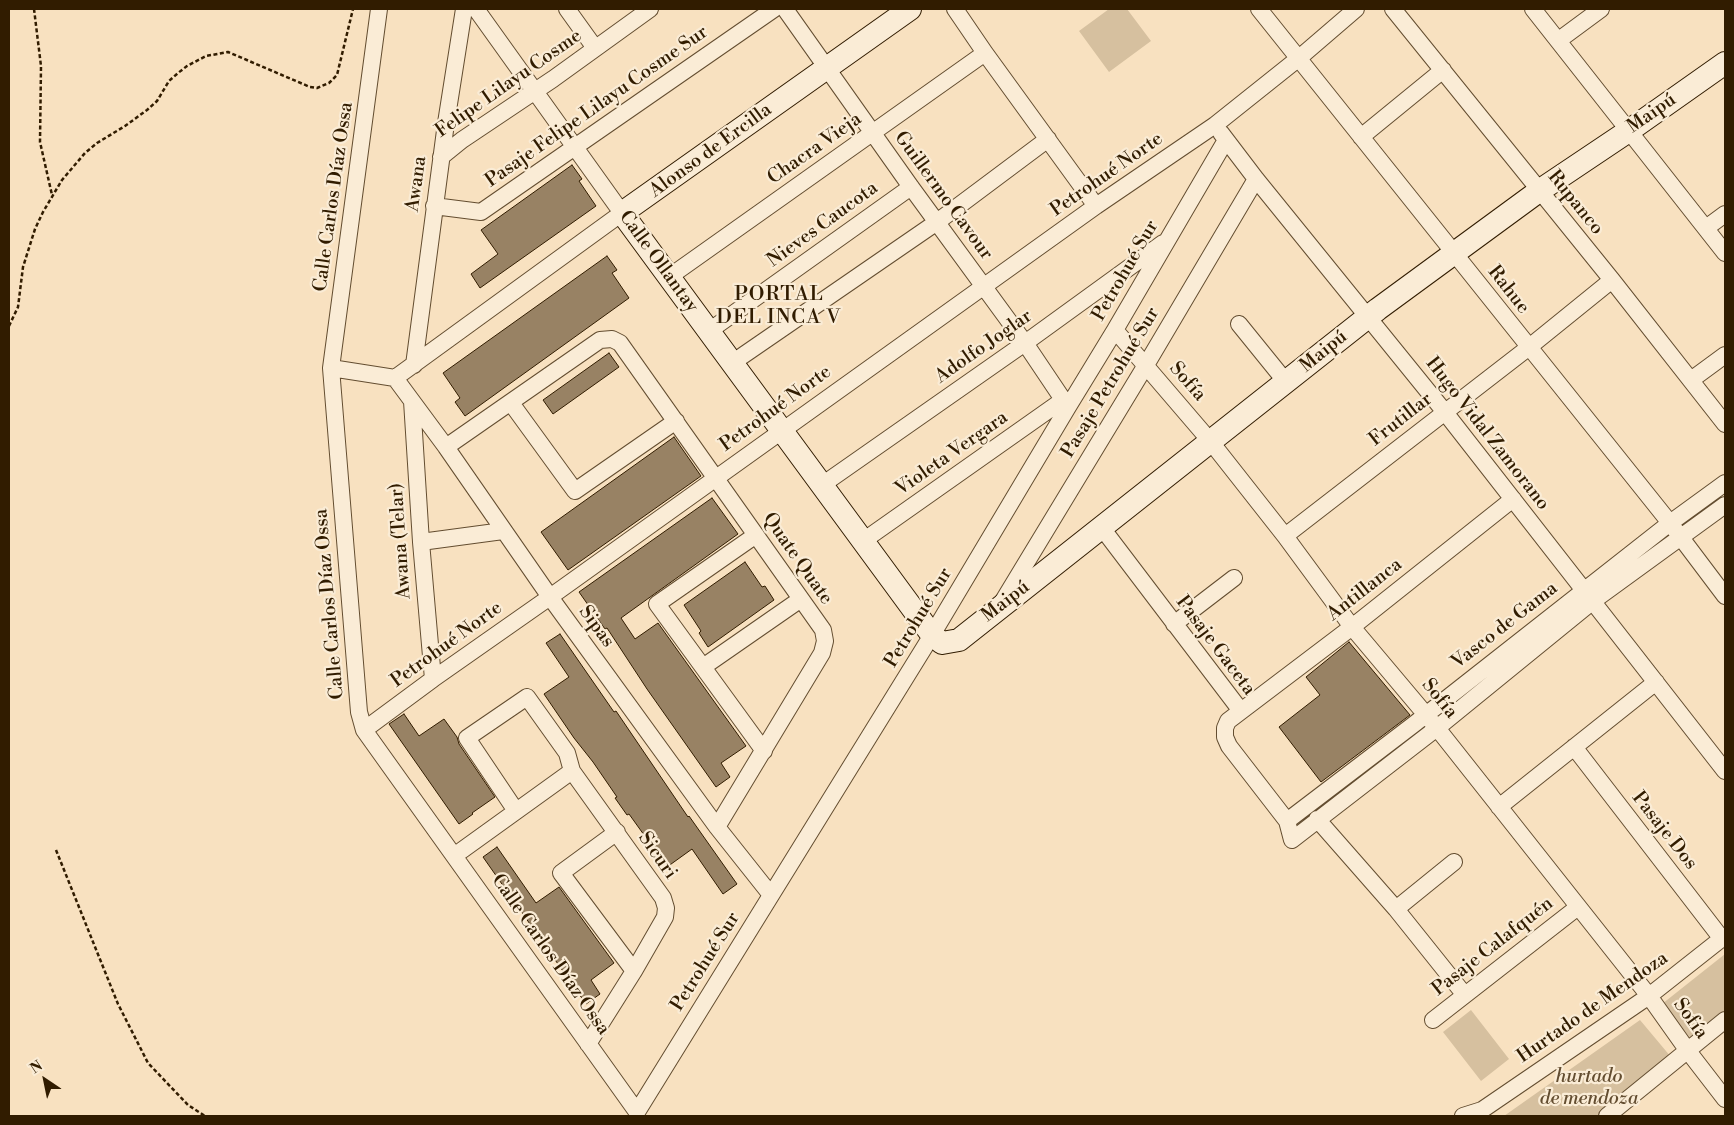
<!DOCTYPE html>
<meta charset="utf-8">
<style>
body{margin:0}
#map{position:relative;width:1734px;height:1125px;overflow:hidden;background:#f8e1c0;font-family:"Libre Bodoni",serif}
canvas{display:block}
.frame{position:absolute;inset:0;border:10px solid #311c00;pointer-events:none}
.north{position:absolute;left:20px;top:1055px;width:50px;height:50px;-webkit-text-stroke:4px #faecd6;paint-order:stroke;rotate:326deg;font-size:14px;font-weight:700;line-height:20px;text-align:center;color:#311c00}
.north::after{content:'';display:block;margin:auto;width:18px;height:22px;background:#311c00;clip-path:polygon(50% 0,100% 100%,50% 72%,0 100%)}
</style>
<div id="map">
<canvas width="1734" height="1125"></canvas>
<div class="frame"></div>
<div class="north">N</div>
</div>
<script>
const ctx = document.querySelector('canvas').getContext('2d');
ctx.lineJoin = 'round';
function paint(path, color) {
  ctx.fillStyle = color;
  ctx.fill(path, 'evenodd');
}
function shape(rows) {
  const path = new Path2D();
  for (const r of rows) {
    path.moveTo(r[0], r[1]);
    for (let i = 2; i < r.length; i += 2) path.lineTo(r[i], r[i + 1]);
  }
  return path;
}
function trace(path, color, width, dash) {
  ctx.strokeStyle = color;
  ctx.lineWidth = width;
  ctx.lineCap = dash ? 'butt' : 'round';
  ctx.setLineDash(dash || []);
  ctx.stroke(path);
}
function write(font, color, halo, rows, align = 'center') {
  ctx.font = font + ' "Libre Bodoni",serif';
  ctx.lineWidth = 4.5;
  ctx.setLineDash([]);
  ctx.textBaseline = 'middle';
  ctx.strokeStyle = halo;
  ctx.fillStyle = color;
  for (const [text, x, y, turn = 0] of rows) {
    ctx.save();
    ctx.translate(x, y);
    ctx.rotate((+turn || 0) * Math.PI / 180);
    ctx.textAlign = isNaN(turn) ? turn : align;
    if (halo) ctx.strokeText(text, 0, 0);
    ctx.fillText(text, 0, 0);
    ctx.restore();
  }
}
const green = shape([
 [1109,9,1127,9,1151,41,1109,72,1079,31],
 [1725,954,1725,1013,1692,1040,1662,1004],
 [1471,1010,1509,1059,1481,1081,1443,1032],
 [1640,1020,1671,1057,1597,1116,1504,1116]
]);
const building = shape([
 [572,165,582,179,579,181,596,206,480,288,471,274,498,254,481,230,572,165],
 [607,256,617,270,612,273,629,298,465,416,455,402,460,398,443,373,607,256],
 [609,353,619,367,553,414,543,400,609,353],
 [674,437,701,476,568,570,541,532,674,437],
 [712,498,738,534,621,618,635,639,658,623,746,746,721,763,730,777,716,787,647,689,607,628,605,629,579,592,712,498],
 [745,562,762,587,765,586,774,600,708,647,699,633,701,631,684,605,745,562],
 [560,634,614,712,616,711,688,817,689,816,737,884,723,894,692,849,667,867,629,814,627,815,615,798,617,797,593,762,574,738,544,694,569,677,546,643,560,634],
 [1349,642,1410,715,1321,782,1279,727,1320,695,1306,677,1349,642],
 [404,714,419,736,444,719,457,737,459,744,495,797,472,813,473,814,459,824,389,724,404,714],
 [497,847,536,903,559,887,614,963,591,980,600,994,586,1004,483,857,497,847]
]);
const path = shape([
 [34,9,41,66,40,142,52,195],
 [9,326,18,307,23,267,35,229,43,212,62,180,85,153,97,143,125,126,147,110,157,101,169,81,178,73,187,66,206,56,228,52,310,87,317,88,329,83,337,75,353,9],
 [56,850,118,1004,148,1063,188,1105,205,1116]
]);
const street = shape([
 [379,9,331,368,359,712,364,730,637,1112,932,635,1068,407,1115,330,1226,140],
 [567,9,595,48],
 [785,9,911,187,1025,343,1068,407],
 [955,9,985,53,1096,206],
 [1259,9,1670,523,1725,596],
 [1393,9,1612,280,1725,424],
 [1533,9,1725,253],
 [1559,40,1601,9],
 [1221,133,1256,179,1444,411,1725,771],
 [1361,137,1443,70],
 [441,157,462,140,553,79,650,9],
 [434,206,481,212,774,9],
 [1706,228,1725,214],
 [669,277,985,53],
 [1239,324,1286,382],
 [1115,330,1211,442,1285,536,1352,627,1437,728,1649,996,1688,1051,1725,1099],
 [709,331,911,187],
 [732,363,937,222,1048,139],
 [414,365,446,123,464,9],
 [331,368,395,378,622,213,476,9],
 [395,378,446,447,550,597,717,827,771,895],
 [1691,380,1725,355],
 [412,401,421,542,433,679],
 [511,403,575,491,676,421],
 [446,447,600,340,612,339,620,343,823,630,825,641,822,653,717,827],
 [822,485,1025,343,1163,243],
 [1513,499,1352,627,1228,721,1225,728,1225,737,1229,746,1287,821,1292,840,1437,728,1593,601,1725,505],
 [1102,528,1241,711],
 [756,535,657,604,764,751],
 [1285,536,1528,348,1612,280],
 [863,541,1063,400],
 [421,542,503,531],
 [1003,601,1146,365,1256,179],
 [1174,624,1234,578],
 [703,667,801,599],
 [364,730,433,679,550,597,1096,206,1215,125,1299,58,1356,9],
 [1574,747,1722,939],
 [1499,807,1656,682],
 [516,811,467,738,527,697,567,753,572,771,663,898,666,908,665,917,634,971,588,1044],
 [1317,819,1396,909,1464,994],
 [1287,821,1413,725,1670,523,1725,483],
 [617,832,561,873,634,971],
 [454,856,572,771],
 [1396,909,1454,862],
 [1433,1020,1578,907],
 [1463,1116,1482,1110,1649,996,1725,936],
 [1607,1116,1725,1020]
]);
const secondary = shape([
 [910,9,622,213,932,635,942,643,959,640,1378,309,1539,191,1630,130,1725,63]
]);
const streetNames = [
 ["Felipe Lilayu Cosme",509,84,-35],
 ["Pasaje Felipe Lilayu Cosme Sur",597,107,-35],
 ["Maipú",1652,114,-35],
 ["Chacra Vieja",815,149,-35],
 ["Alonso de Ercilla",711,151,-36],
 ["Petrohué Norte",1107,175,-35],
 ["Awana",417,184,-82],
 ["Guillermo Cavour",943,196,54],
 ["Calle Carlos Díaz Ossa",334,197,-82],
 ["Rupanco",1575,203,51],
 ["Nieves Caucota",823,225,-36],
 ["Calle Ollantay",658,262,54],
 ["Petrohué Sur",1126,271,-60],
 ["Rahue",1508,290,52],
 ["Adolfo Joglar",984,347,-35],
 ["Maipú",1324,352,-39],
 ["Sofía",1187,382,49],
 ["Pasaje Petrohué Sur",1111,383,-59],
 ["Petrohué Norte",776,409,-36],
 ["Frutillar",1401,420,-38],
 ["Hugo Vidal Zamorano",1487,434,52],
 ["Violeta Vergara",952,454,-35],
 ["Awana (Telar)",401,541,-94],
 ["Quate Quate",797,559,55],
 ["Antillanca",1365,590,-38],
 ["Maipú",1006,602,-38],
 ["Calle Carlos Díaz Ossa",330,604,-95],
 ["Petrohué Sur",919,618,-59],
 ["Vasco de Gama",1505,626,-38],
 ["Sipas",596,627,54],
 ["Petrohué Norte",447,645,-36],
 ["Pasaje Gaceta",1215,646,53],
 ["Sofía",1439,699,51],
 ["Pasaje Dos",1664,831,52],
 ["Sicuri",657,856,55],
 ["Pasaje Calafquén",1493,947,-38],
 ["Calle Carlos Díaz Ossa",550,955,55],
 ["Petrohué Sur",706,962,-58],
 ["Hurtado de Mendoza",1593,1008,-35],
 ["Sofía",1690,1019,54]
];
const parkNames = [
 ["hurtado",1589,1077],
 ["de mendoza",1589,1099]
];
const neighbourhoodNames = [
 ["PORTAL",779,295],
 ["DEL INCA V",779,318]
];
paint(green, '#d6c09f');
paint(building, '#988264');
trace(building, '#311c00', 1);
trace(street, '#634d30', 18);
trace(secondary, '#311c00', 24);
trace(path, '#311c00', 2.5, [4, 2.5]);
trace(street, '#faecd6', 16);
trace(secondary, '#faecd6', 22);
write('19px', '#311c00', '#faecd6', streetNames);
write('italic 19px', '#634d30', '#faecd6', parkNames);
ctx.letterSpacing = '1px';
write('20px', '#311c00', '#faecd6', neighbourhoodNames);
ctx.letterSpacing = '0px';
</script>
